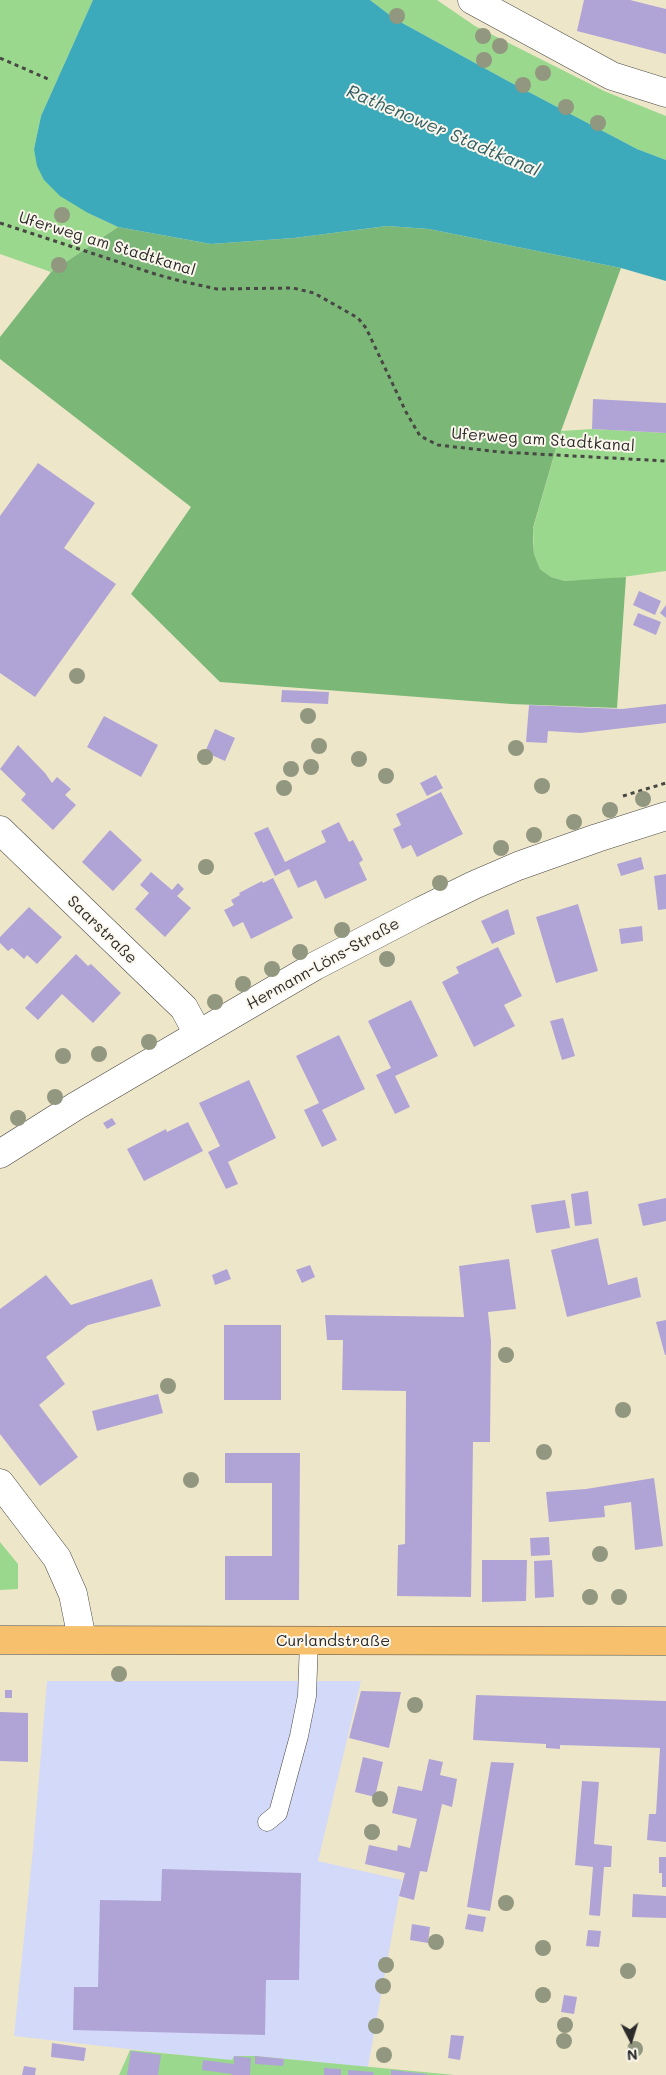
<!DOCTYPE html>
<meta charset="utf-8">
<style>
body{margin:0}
#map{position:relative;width:666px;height:2075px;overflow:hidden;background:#eee6c9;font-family:Mali,sans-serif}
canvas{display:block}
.north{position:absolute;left:606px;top:2015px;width:50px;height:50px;-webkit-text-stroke:4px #fbf7ec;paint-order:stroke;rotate:175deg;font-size:14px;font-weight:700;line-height:20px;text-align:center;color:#2b2b2b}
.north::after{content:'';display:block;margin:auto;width:18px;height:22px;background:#2b2b2b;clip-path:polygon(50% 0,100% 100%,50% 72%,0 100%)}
</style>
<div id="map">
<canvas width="666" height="2075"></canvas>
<div class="north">N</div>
</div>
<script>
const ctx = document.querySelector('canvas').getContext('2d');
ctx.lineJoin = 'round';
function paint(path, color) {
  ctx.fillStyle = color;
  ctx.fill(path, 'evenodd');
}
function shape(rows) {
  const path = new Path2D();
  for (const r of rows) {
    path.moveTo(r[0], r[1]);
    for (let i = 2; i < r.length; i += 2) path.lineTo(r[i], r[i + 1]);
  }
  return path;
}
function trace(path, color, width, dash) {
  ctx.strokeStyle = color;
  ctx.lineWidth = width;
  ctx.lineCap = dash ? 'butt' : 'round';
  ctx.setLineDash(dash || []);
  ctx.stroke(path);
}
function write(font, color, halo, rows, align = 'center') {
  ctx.font = font + ' Mali,sans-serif';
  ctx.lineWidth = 4;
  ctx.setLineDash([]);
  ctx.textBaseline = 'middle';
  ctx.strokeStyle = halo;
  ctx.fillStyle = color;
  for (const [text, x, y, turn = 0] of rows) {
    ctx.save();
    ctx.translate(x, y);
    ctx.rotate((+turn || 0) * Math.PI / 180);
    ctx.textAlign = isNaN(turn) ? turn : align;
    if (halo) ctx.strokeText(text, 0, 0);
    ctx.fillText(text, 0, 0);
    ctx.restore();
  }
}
const built = shape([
 [47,1681,361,1681,318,1861,402,1880,368,2067,255,2056,233,2061,14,2036,33,1849]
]);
const green = shape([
 [0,0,93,0,41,116,34,149,88,213,118,227,51,272,0,254],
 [370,0,437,0,475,26,604,91,666,116,666,160,637,149,506,80,395,19],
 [592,429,666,433,666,571,601,580,565,581,551,577,540,569,534,554,533,529,561,431],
 [0,1542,18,1564,18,1589,0,1590],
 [130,2050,232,2060,234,2056,255,2056,455,2075,119,2075]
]);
const forest = shape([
 [387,226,429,229,621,268,561,431,533,528,533,540,534,554,540,569,551,577,565,581,626,577,617,708,511,704,220,682,131,594,191,507,0,359,0,337,51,272,118,227,211,244,294,238]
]);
const water = shape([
 [93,0,370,0,395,19,506,80,637,149,666,160,666,281,621,268,429,229,387,226,294,238,211,244,118,227,88,213,60,196,44,180,37,166,34,149,41,116]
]);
const building = shape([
 [584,0,630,0,666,9,666,54,577,31],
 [593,399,666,403,666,433,592,429],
 [38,463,95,503,64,548,116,584,35,697,0,673,0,516],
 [639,591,661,601,655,615,633,605],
 [666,605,666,618,660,613],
 [638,613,661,622,656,635,633,625],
 [282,690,329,692,328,704,281,702],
 [666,704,666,723,581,733,548,731,547,743,526,742,529,705,622,709],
 [104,716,158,745,141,777,87,747],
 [215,729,235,738,225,761,205,752],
 [18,745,45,773,52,783,57,777,71,789,65,795,76,805,53,830,21,800,26,794,0,769],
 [436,775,443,788,427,796,420,783],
 [441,792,463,834,417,857,411,845,402,849,393,829,401,825,396,814],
 [339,822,349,842,353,840,363,860,359,863,367,880,325,899,316,880,298,888,289,869,275,876,254,833,268,827,285,862,326,842,321,831],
 [110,830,142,860,113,891,82,862],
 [641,857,644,869,621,876,617,864],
 [151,872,172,890,178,883,184,889,177,896,191,908,165,937,135,909,149,893,140,885],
 [666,874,666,909,658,910,654,876],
 [273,878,293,918,251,939,243,922,233,927,224,910,234,905,231,900,240,895,239,893,262,881,263,883],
 [578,904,598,971,556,983,536,917],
 [29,907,62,937,37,964,27,955,24,959,12,948,8,951,0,943,0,937],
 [508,909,515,934,492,944,481,921],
 [642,926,643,941,621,944,619,929],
 [498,947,522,996,504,1005,515,1026,474,1047,442,982,459,973,456,967],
 [76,954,88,966,91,964,121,993,93,1023,62,994,38,1020,25,1008],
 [411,1000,438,1056,395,1076,410,1107,395,1114,376,1075,391,1068,368,1021],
 [563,1018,575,1056,562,1060,550,1021],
 [339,1035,365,1089,322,1110,337,1140,322,1147,304,1110,319,1103,296,1056],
 [249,1080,276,1138,228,1162,238,1184,226,1189,208,1152,220,1146,199,1103],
 [112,1118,116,1124,107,1129,103,1123],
 [188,1122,203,1151,144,1181,127,1149,166,1129,167,1132],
 [588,1191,592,1224,575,1226,571,1194],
 [666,1198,666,1221,643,1226,638,1204],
 [565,1200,570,1228,536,1233,531,1205],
 [598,1238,608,1285,637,1277,641,1297,567,1317,551,1250],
 [509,1259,516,1309,488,1312,491,1341,490,1442,473,1442,471,1597,397,1596,398,1545,405,1544,406,1391,342,1390,343,1340,327,1340,325,1315,464,1317,459,1266],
 [310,1265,315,1277,302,1283,296,1270],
 [227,1269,231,1279,215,1285,212,1275],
 [46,1275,71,1305,152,1279,161,1306,88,1325,46,1357,65,1384,39,1405,78,1457,40,1486,0,1434,0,1309],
 [666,1320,666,1355,665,1355,656,1322],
 [224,1325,281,1325,281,1400,224,1400],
 [158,1394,163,1413,97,1431,92,1411],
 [225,1453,300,1453,299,1600,225,1600,225,1556,272,1556,272,1483,225,1483],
 [654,1478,663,1546,635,1550,631,1502,604,1506,605,1517,549,1522,546,1492,586,1489],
 [549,1537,550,1555,531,1556,530,1538],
 [482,1560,527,1560,526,1601,482,1602],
 [552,1560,554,1597,535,1598,534,1561],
 [5,1690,12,1690,12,1698,5,1698],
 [361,1691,401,1692,389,1748,349,1738],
 [476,1695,666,1701,666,1842,647,1840,649,1814,656,1814,660,1748,560,1745,560,1749,546,1748,546,1744,473,1740],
 [0,1712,28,1713,28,1762,0,1761],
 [363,1757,383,1762,375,1797,355,1792],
 [429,1759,443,1762,440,1775,457,1779,452,1807,442,1804,427,1872,420,1871,414,1900,399,1896,405,1873,365,1864,369,1845,397,1851,398,1845,410,1848,417,1819,392,1813,398,1786,422,1791],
 [491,1762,514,1763,490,1911,467,1907],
 [582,1781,599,1782,594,1844,612,1846,611,1867,604,1867,600,1916,589,1915,593,1867,575,1865],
 [659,1857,666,1857,666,1887,662,1887,662,1873,659,1873],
 [162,1869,301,1873,299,1980,266,1980,265,2035,73,2030,74,1987,98,1987,100,1900,161,1901],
 [633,1894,666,1896,666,1918,632,1917],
 [468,1914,486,1917,483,1932,465,1929],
 [412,1924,430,1927,428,1943,410,1940],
 [588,1930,601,1931,599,1947,586,1946],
 [564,1995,577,1997,574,2014,561,2012],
 [451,2035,464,2036,460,2060,448,2058],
 [52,2043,86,2048,84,2061,51,2057],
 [131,2051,161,2055,158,2075,127,2075],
 [234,2056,251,2058,250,2075,232,2075,232,2074,202,2070,203,2060,234,2064],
 [255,2056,284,2059,283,2066,255,2064],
 [24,2066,36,2068,35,2075,22,2075],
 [324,2068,341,2069,341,2075,324,2075],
 [348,2070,374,2072,373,2075,348,2075],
 [391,2070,427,2074,427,2075,391,2075]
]);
const path = shape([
 [0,58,48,79],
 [0,223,158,275,185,282,217,289,293,288,314,293,358,318,366,328,406,412,420,436,438,445,500,452,666,461],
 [623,796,666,783]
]);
const lane = shape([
 [267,1822,278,1813,299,1736,307,1696,309,1641]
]);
const street = shape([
 [472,0,612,76,666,93],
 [0,830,184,1008,198,1034],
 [0,1154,76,1106,315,966,421,911,474,885,518,866,597,838,666,816],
 [0,1483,57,1558,73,1594,82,1639]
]);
const primary = shape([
 [0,1640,666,1641]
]);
const trees = [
 [397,16],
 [483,36],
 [500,46],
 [484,60],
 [543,73],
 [523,85],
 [566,107],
 [598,123],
 [62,215],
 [59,265],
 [77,676],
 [308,716],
 [319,746],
 [516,748],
 [205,757],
 [359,759],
 [311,767],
 [291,769],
 [386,776],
 [542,786],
 [284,788],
 [643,799],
 [610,810],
 [574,822],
 [534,835],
 [501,848],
 [206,867],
 [440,883],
 [342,930],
 [300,952],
 [387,959],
 [272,969],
 [243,984],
 [215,1002],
 [149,1042],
 [99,1054],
 [63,1056],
 [55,1097],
 [18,1118],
 [506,1355],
 [168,1386],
 [623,1410],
 [544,1452],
 [191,1480],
 [600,1554],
 [590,1597],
 [619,1597],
 [119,1674],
 [415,1705],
 [380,1799],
 [372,1832],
 [506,1903],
 [436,1942],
 [543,1948],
 [386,1965],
 [628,1971],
 [383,1986],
 [543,1995],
 [565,2025],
 [376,2026],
 [564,2041],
 [635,2049],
 [384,2055]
];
const streetNames = [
 ["Uferweg am Stadtkanal",107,244,17],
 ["Uferweg am Stadtkanal",543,440,4],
 ["Saarstraße",102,930,44],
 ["Hermann-Löns-Straße",323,964,-29],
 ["Curlandstraße",333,1641]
];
const waterNames = [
 ["Rathenower Stadtkanal",443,131,23]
];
paint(built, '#d3d9f9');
paint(green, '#9ad88d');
paint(forest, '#7bb878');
paint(water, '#3caabb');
paint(building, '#b0a4d7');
trace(lane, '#484743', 19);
trace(street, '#484743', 29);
trace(primary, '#484743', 29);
trace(path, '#484743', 3, [4, 4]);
trace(lane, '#fff', 18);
trace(street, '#fff', 28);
trace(primary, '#f7c06c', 28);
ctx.fillStyle = '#929780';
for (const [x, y] of trees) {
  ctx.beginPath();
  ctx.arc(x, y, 8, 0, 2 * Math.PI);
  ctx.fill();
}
write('16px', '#2b2b2b', '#fbf7ec', streetNames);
write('italic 18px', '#325e65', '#fbf7ec', waterNames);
</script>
